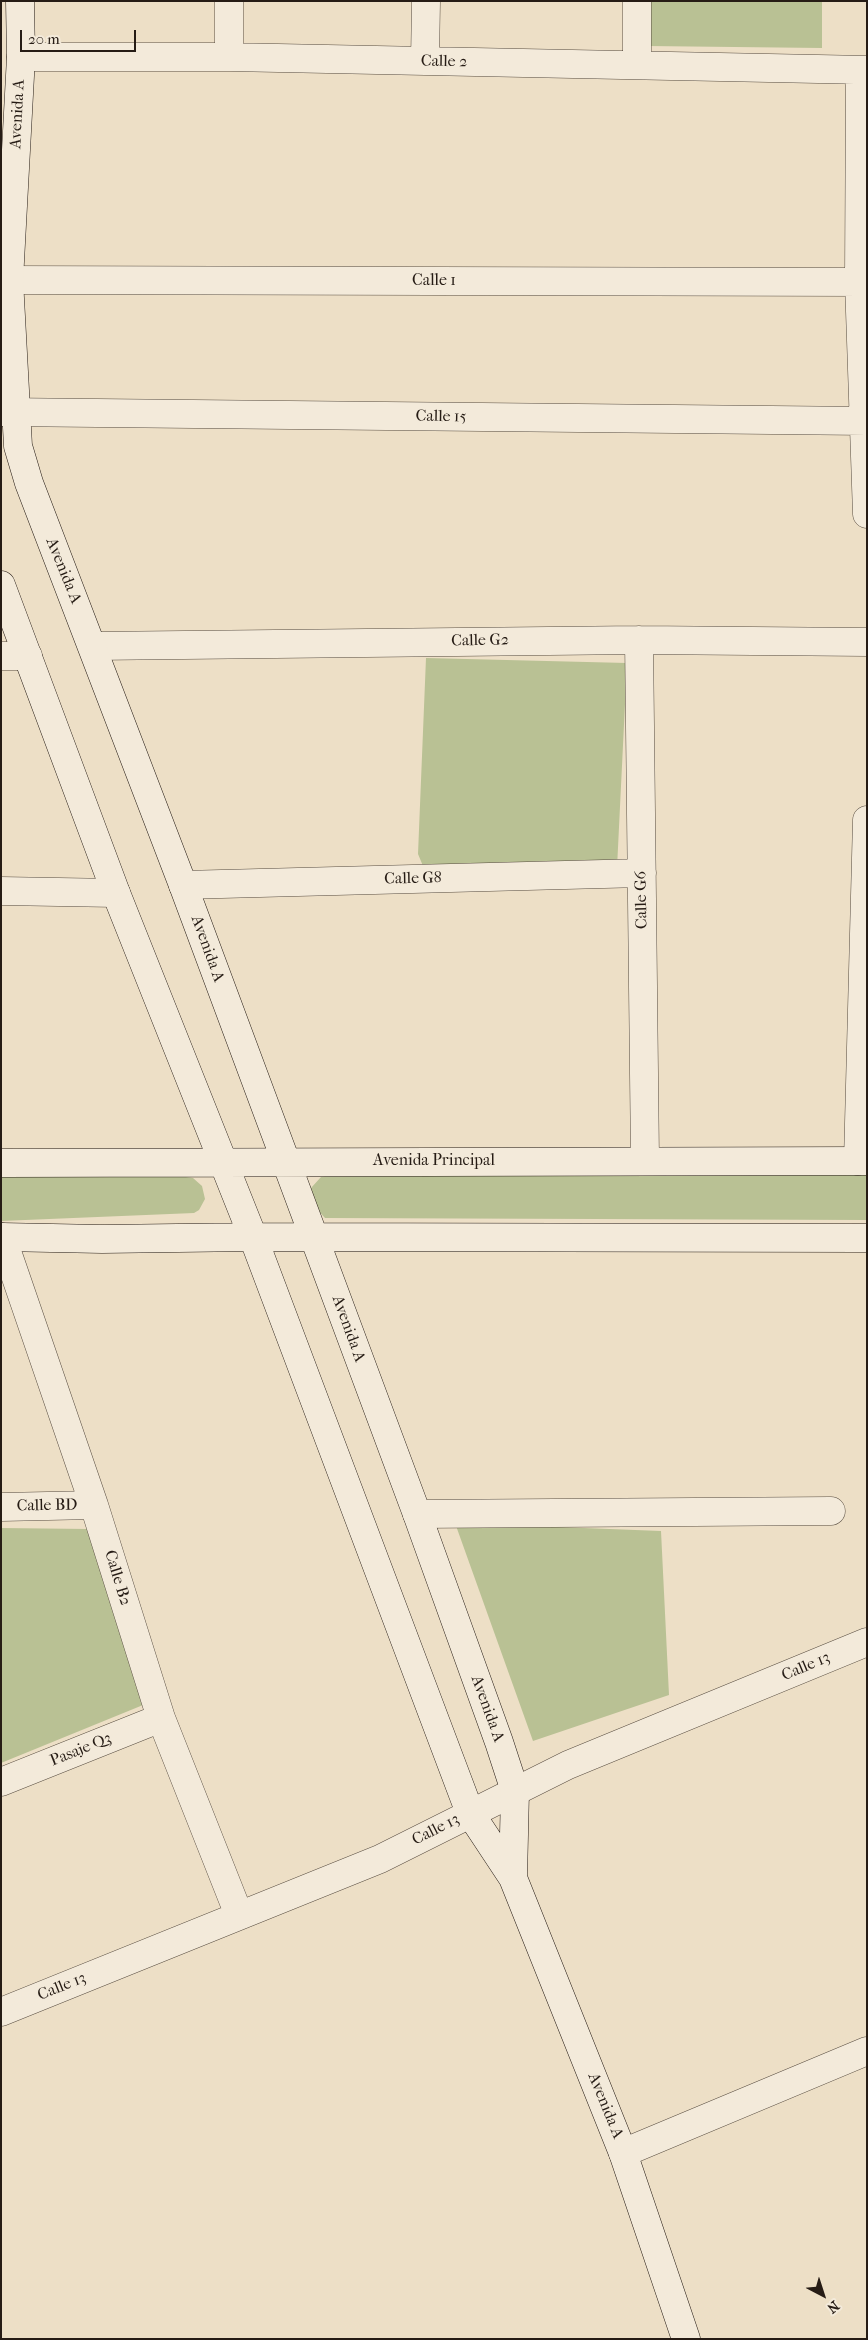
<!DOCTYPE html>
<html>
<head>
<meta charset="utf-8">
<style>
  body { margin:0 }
  #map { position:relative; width:868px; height:2340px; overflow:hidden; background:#eddfc6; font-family:"IM FELL French Canon",serif }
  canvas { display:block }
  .frame { position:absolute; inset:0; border:2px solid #261c15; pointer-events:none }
  .north { position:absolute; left:798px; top:2270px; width:50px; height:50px; -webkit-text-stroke:4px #f3eada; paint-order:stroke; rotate:140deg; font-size:14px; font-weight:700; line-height:20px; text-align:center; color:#261c15 }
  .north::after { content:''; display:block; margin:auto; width:18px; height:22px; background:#261c15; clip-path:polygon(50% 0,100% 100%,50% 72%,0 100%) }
  .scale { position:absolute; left:20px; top:30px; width:116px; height:22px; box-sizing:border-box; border:2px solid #261c15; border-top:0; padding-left:6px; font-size:15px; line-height:18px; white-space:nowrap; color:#261c15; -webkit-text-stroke:4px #f3eada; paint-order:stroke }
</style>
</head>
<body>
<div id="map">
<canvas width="868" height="2340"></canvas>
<div class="frame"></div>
<div class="north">N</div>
<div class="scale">20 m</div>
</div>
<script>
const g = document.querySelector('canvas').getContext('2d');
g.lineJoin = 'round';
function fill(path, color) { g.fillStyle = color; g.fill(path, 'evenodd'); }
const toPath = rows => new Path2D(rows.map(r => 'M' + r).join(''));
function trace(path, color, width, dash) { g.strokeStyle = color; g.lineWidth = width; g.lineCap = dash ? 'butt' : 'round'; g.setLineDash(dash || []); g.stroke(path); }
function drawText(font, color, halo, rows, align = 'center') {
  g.font = font + ' "IM FELL French Canon",serif'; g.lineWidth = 4; g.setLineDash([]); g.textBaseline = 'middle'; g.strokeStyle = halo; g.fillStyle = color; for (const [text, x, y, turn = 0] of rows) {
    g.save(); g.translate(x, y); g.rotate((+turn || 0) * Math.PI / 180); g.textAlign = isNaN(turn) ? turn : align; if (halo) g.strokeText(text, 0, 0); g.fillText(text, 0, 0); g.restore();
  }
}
const green = toPath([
  [647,1,822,1,822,48,647,46],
  [426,658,627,663,617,868,423,866,418,854],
  [338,1173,867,1175,867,1220,325,1218,315,1207,311,1188,321,1177],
  [1,1177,186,1177,193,1178,202,1186,205,1199,199,1210,194,1213,1,1221],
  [455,1523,661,1531,669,1695,533,1741],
  [1,1528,88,1529,148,1703,1,1763]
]);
const street = toPath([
  [229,1,229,57],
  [637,1,637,65],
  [21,57,229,57,867,70],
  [425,61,426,1],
  [860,70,859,282,867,514],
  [1,280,867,282],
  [1,412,867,421],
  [639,640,645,1160],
  [93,646,639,640,867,642],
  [1,656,28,656],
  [183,885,642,873],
  [1,891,116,893],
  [858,1161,867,820],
  [2,1237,94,1505,161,1718,239,1915],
  [1,1507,94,1505],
  [417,1514,831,1511],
  [1,1782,161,1718],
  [1,2012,380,1859,568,1765,867,1642],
  [623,2153,867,2051]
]);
const secondary = toPath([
  [20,1,21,57,9,280,18,446,29,483,183,885,417,1514,499,1742,515,1791,513,1878],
  [1,585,116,893,253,1237,470,1813,513,1878,623,2153,686,2339],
  [1,1163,867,1161],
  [1,1237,102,1239,253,1237,867,1238]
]);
const streetNames = [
  ["Calle 2",444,62,1],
  ["Avenida A",18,114,-87],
  ["Calle 1",434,281],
  ["Calle 15",441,417,1],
  ["Avenida A",63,571,68],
  ["Calle G2",480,641,-1],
  ["Calle G8",413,879,-1],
  ["Calle G6",642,900,-91],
  ["Avenida A",207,949,70],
  ["Avenida Principal",434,1161],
  ["Avenida A",348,1329,70],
  ["Calle BD",47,1506,-1],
  ["Calle B2",117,1578,73],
  ["Calle 13",806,1667,-23],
  ["Avenida A",487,1709,70],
  ["Pasaje Q3",81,1750,-22],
  ["Calle 13",436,1830,-27],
  ["Calle 13",62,1987,-22],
  ["Avenida A",605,2106,68]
];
fill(green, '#b9c194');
trace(street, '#584d41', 29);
trace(secondary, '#261c15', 29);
trace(street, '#f3eada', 28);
trace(secondary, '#f3eada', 28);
drawText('16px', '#261c15', '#f3eada', streetNames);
</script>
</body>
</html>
